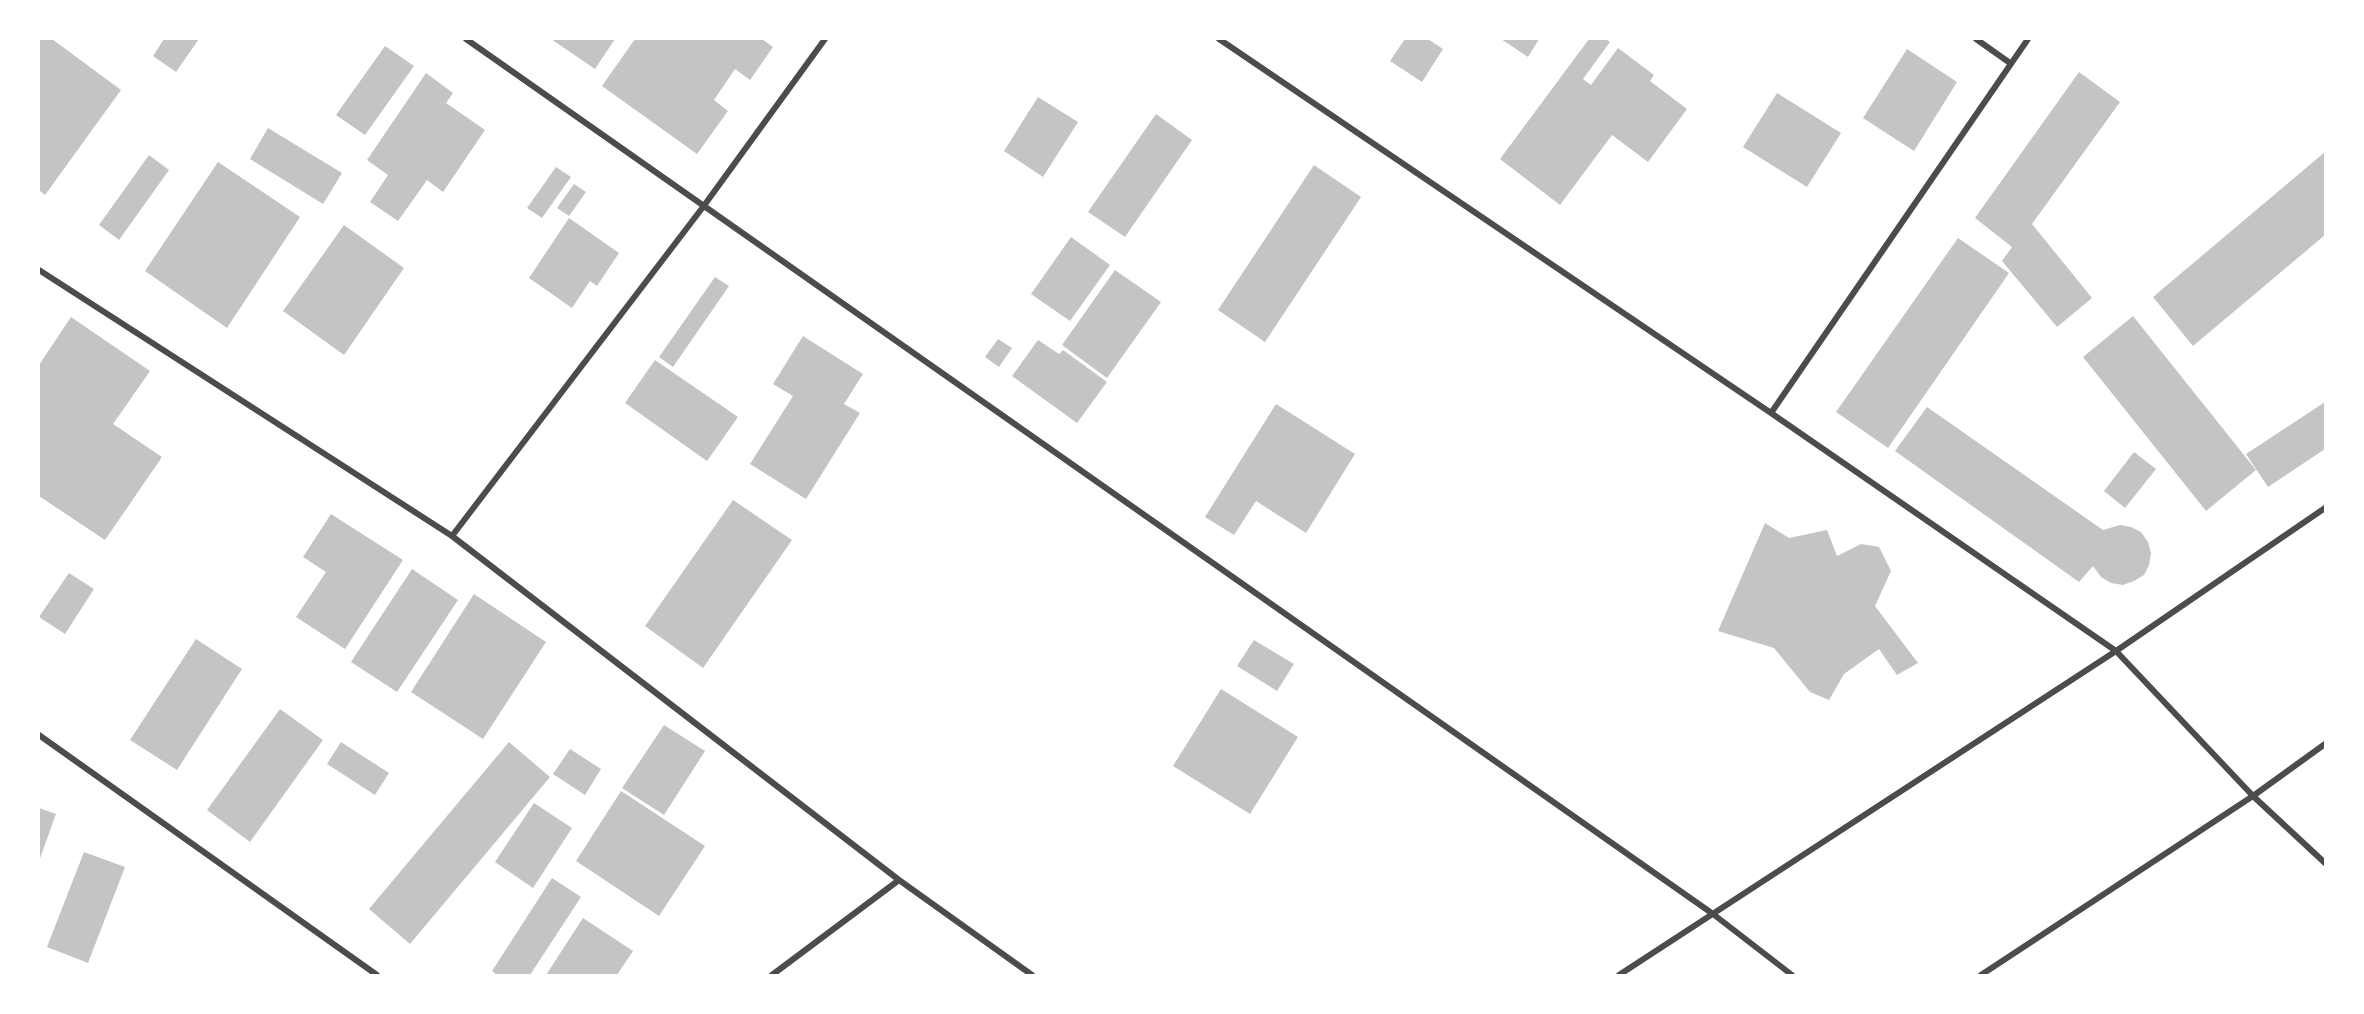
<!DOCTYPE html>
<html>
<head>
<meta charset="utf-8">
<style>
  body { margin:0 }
  #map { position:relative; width:2364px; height:1014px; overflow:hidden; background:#fff; font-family:Ubuntu,sans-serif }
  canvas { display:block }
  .frame { position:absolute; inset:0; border:40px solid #fff; pointer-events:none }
</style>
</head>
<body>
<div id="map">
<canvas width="2364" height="1014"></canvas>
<div class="frame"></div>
</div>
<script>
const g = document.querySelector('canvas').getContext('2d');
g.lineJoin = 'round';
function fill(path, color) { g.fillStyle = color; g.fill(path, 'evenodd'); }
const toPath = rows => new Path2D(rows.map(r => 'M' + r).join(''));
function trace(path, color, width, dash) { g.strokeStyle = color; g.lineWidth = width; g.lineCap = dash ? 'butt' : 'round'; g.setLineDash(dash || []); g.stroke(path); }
const building = toPath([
  [39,39,52,39,121,90,45,195,39,190],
  [164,39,199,39,176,72,153,56],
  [551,39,615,39,595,69],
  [635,39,762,39,773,47,750,80,735,69,714,100,728,111,697,154,602,86],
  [1405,39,1428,39,1443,49,1422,82,1390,61],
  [1501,39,1539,39,1528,57],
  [1589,39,1606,39,1610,42,1583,79,1591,85,1618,48,1654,75,1650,81,1687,109,1648,162,1612,135,1560,205,1500,159],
  [385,46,414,66,365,135,336,115],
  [1907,49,1957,82,1914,151,1863,118],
  [2079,72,2120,102,2032,224,2092,298,2057,327,2002,261,2012,247,1975,218],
  [426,73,453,93,446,103,485,130,443,192,427,180,398,221,370,202,388,175,367,160],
  [1777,93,1841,133,1807,187,1743,147],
  [1038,97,1078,122,1043,177,1004,151],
  [1156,114,1192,140,1125,237,1088,212],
  [268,128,342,173,323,204,250,159],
  [2325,152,2325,235,2193,346,2153,297],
  [149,155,169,170,119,240,99,225],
  [218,162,300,217,227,328,145,271],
  [1314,165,1361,197,1265,342,1218,310],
  [556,167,571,177,542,218,527,208],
  [574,184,586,192,569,216,557,208],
  [569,218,619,253,597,286,590,281,572,308,529,278],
  [344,225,404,268,344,355,283,311],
  [1071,237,1110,265,1070,321,1031,294],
  [1958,238,2009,273,1888,448,1836,412],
  [1115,270,1161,302,1107,378,1062,345],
  [715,277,729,286,673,367,659,357],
  [2133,316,2256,470,2206,511,2083,357],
  [71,317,150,371,113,424,162,457,105,540,39,496,39,365],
  [803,336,863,374,844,404,860,413,806,499,750,464,793,396,773,384],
  [998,339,1012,348,999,367,985,357],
  [1038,340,1059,354,1063,350,1107,382,1077,423,1012,376],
  [655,360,738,417,707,461,625,403],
  [2325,402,2325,449,2268,487,2246,454],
  [1276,404,1355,454,1306,533,1256,501,1234,535,1205,517],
  [1927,407,2103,530,2120,525,2131,527,2141,532,2148,542,2151,553,2149,565,2144,575,2134,581,2123,585,2111,583,2101,577,2093,566,2079,582,1895,451],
  [2134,452,2156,469,2125,508,2104,491],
  [733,500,792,540,703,668,645,626],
  [331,514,403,560,345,649,296,617,326,572,303,557],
  [1765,523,1789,538,1827,530,1837,556,1861,544,1879,547,1891,571,1875,606,1918,663,1897,675,1879,649,1844,674,1829,700,1810,692,1774,648,1718,631],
  [412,569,458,600,397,692,351,662],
  [69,573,94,589,65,634,39,617],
  [474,594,546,642,483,739,411,692],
  [196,639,242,669,177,770,130,740],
  [1254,640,1294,664,1277,691,1237,666],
  [1221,689,1298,737,1250,814,1173,766],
  [280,709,323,740,250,842,207,810],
  [664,725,705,751,664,815,622,788],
  [341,742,389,773,375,795,327,764],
  [509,742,550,777,410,944,369,909],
  [570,749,601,769,585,795,553,774],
  [621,791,705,846,659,916,576,861],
  [534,803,572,828,533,888,495,862],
  [39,808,56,814,39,861],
  [84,852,125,867,88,963,47,947],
  [552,878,581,897,530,975,497,975,492,971],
  [583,918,633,951,617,975,546,975]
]);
const minor = toPath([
  [466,39,1713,914,1792,975],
  [1219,39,1771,413,2116,651,2253,796,2325,863],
  [1976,39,2010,63],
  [39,270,452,536,899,880,1032,975],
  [1771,413,2028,39],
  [452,536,703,207,825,39],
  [39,735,377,975],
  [772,975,899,880],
  [1619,975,2116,651,2325,508],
  [1981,975,2253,796,2325,744]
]);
fill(building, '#c4c4c4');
trace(minor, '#4c4c4c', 6);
</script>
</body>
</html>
